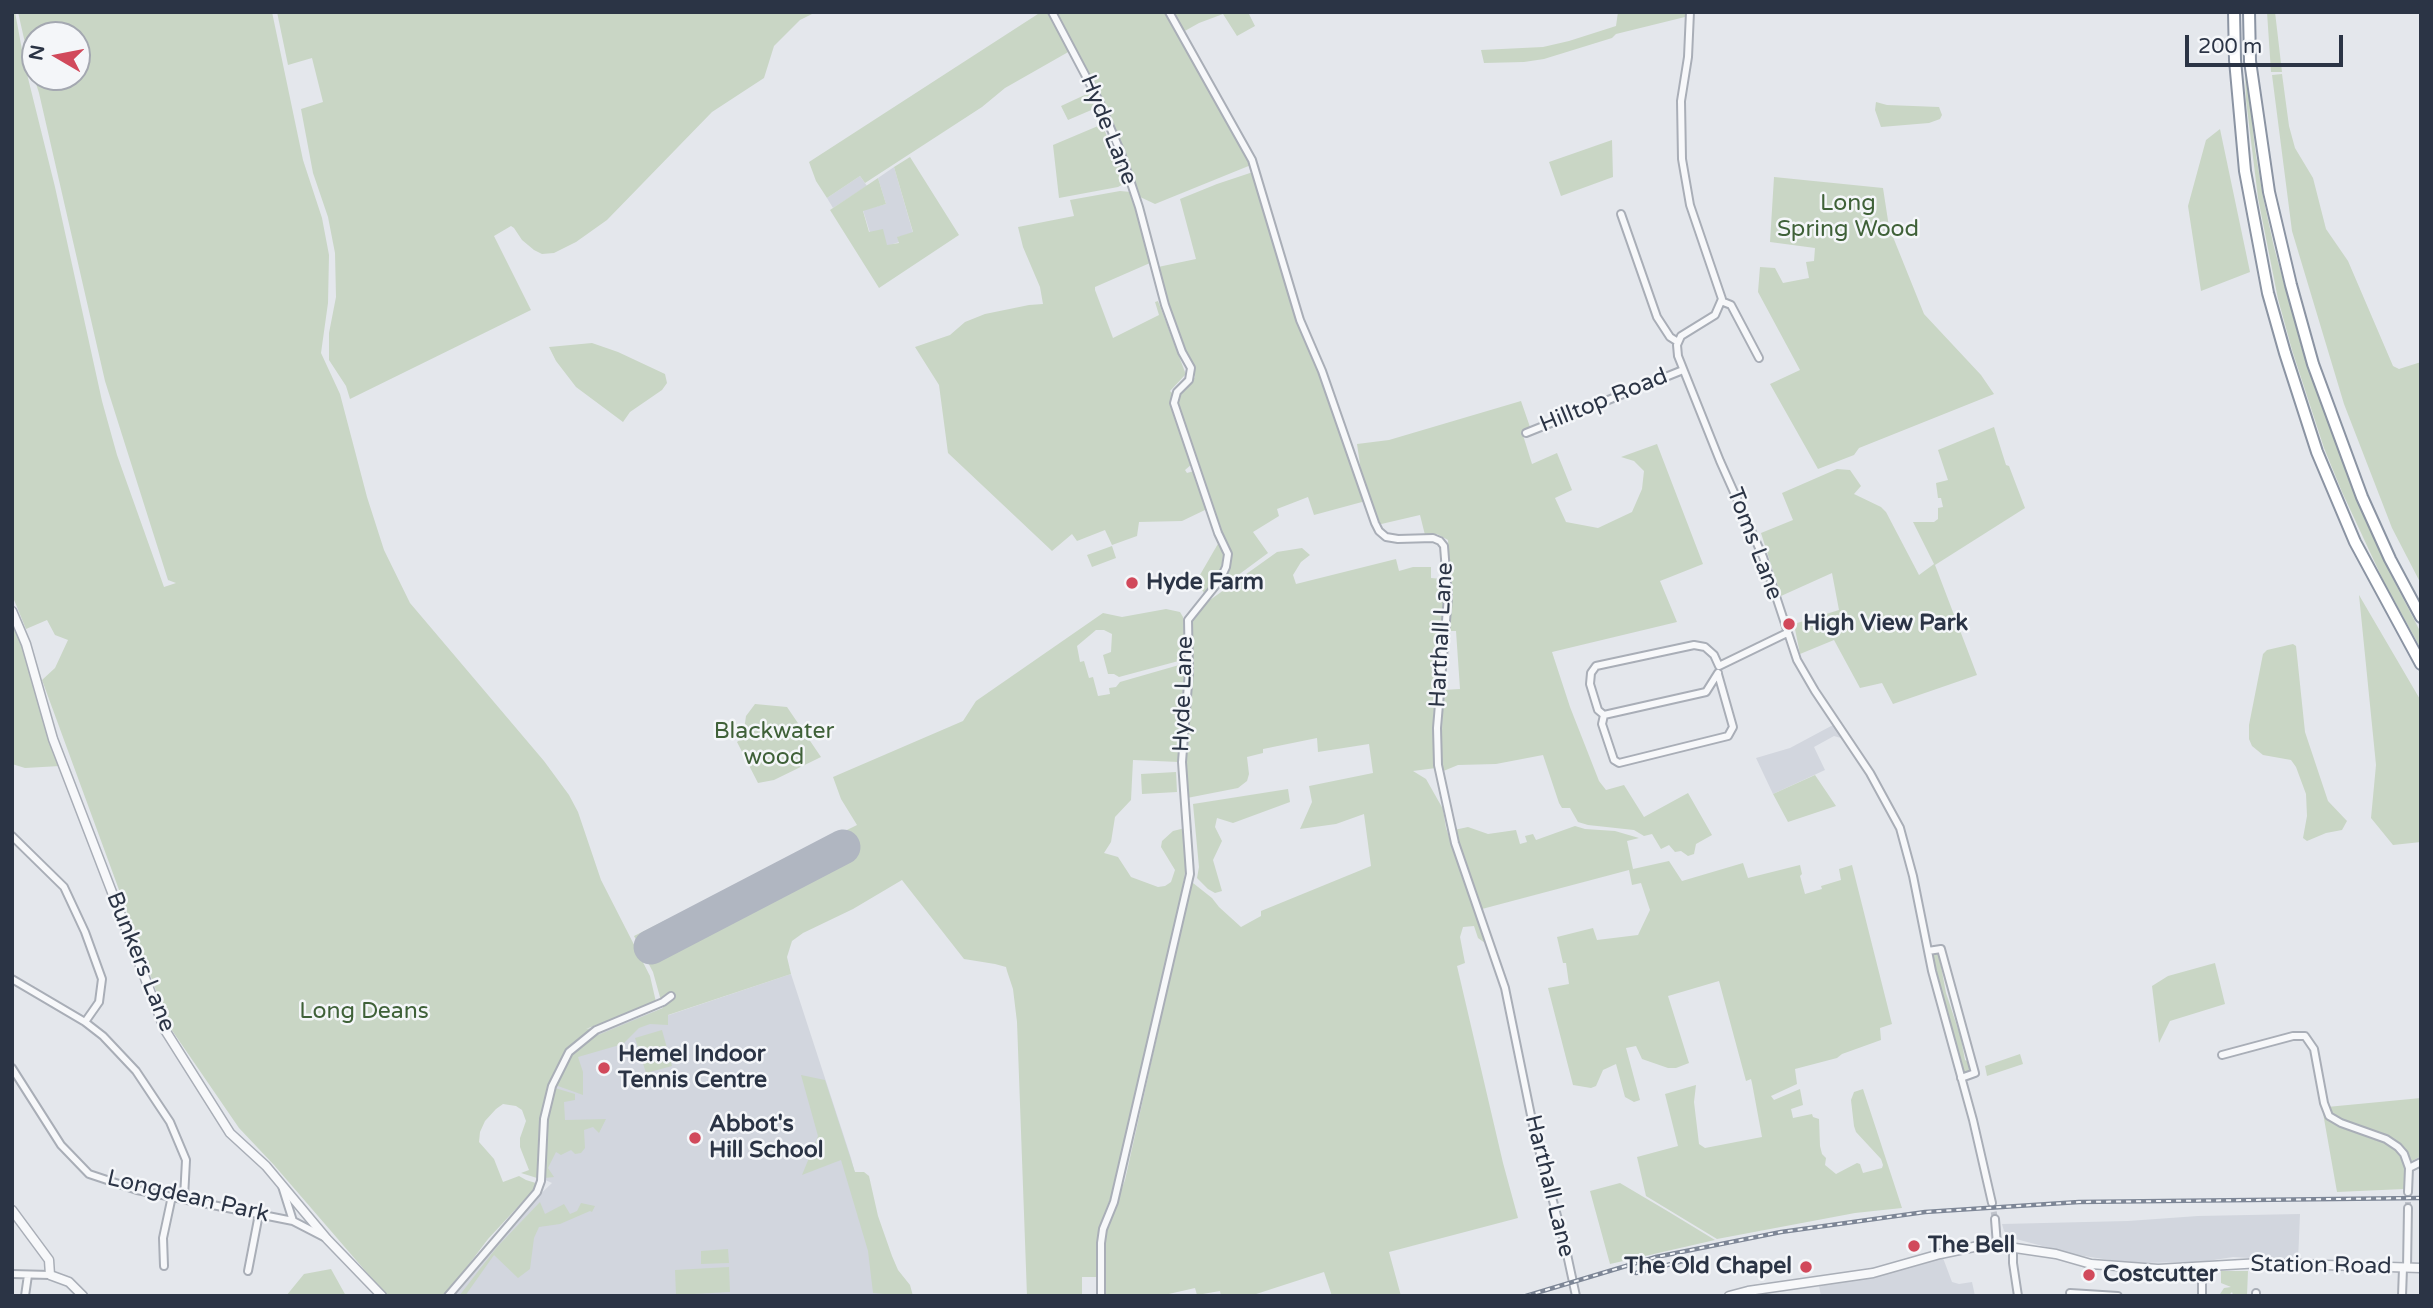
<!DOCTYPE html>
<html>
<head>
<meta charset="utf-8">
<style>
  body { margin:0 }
  #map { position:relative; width:2433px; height:1308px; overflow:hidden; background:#e4e7ec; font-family:"Varela Round",sans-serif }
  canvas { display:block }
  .frame { position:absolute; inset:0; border:14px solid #2b3445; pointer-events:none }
  .north { position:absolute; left:21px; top:21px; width:70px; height:70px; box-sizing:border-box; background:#f4f6f9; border:2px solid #a4a8b1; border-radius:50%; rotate:280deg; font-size:19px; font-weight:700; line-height:28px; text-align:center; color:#2b3445 }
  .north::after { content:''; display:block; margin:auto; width:24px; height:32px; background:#d1495b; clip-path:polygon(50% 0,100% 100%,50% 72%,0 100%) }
  .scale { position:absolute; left:2185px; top:35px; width:158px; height:32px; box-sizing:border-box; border:4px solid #2b3445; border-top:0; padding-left:9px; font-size:21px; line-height:24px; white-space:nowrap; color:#2b3445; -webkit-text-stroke:5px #f4f6f9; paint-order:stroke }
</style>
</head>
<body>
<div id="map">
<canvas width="2433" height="1308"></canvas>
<div class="frame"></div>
<div class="north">N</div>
<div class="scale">200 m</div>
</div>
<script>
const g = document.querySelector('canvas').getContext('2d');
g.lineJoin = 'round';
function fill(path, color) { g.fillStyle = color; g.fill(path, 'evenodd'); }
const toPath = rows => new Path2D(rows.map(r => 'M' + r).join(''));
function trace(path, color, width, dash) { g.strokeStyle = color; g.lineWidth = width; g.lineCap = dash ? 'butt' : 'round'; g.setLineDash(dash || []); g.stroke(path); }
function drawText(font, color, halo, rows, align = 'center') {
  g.font = font + ' "Varela Round",sans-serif'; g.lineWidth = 5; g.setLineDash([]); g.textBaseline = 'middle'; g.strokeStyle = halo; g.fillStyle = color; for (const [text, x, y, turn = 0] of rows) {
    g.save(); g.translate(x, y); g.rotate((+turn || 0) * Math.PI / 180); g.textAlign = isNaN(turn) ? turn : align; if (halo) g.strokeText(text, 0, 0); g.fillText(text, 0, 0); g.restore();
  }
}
const built = toPath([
  [894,167,913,233,898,237,899,242,887,246,870,233,863,210,886,204,878,178],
  [860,176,867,186,833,208,827,198],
  [1833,725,1841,738,1834,736,1814,747,1825,770,1773,794,1756,758,1790,748],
  [791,974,851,1158,882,1278,883,1296,451,1296,529,1205,552,1183,543,1179,547,1118,552,1090,591,1036,663,1008,666,1016],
  [2300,1214,2298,1261,2233,1257,2201,1262,2130,1263,2077,1255,2012,1238,2004,1231,2002,1224,2128,1221,2198,1216],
  [1943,1258,1952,1282,1959,1284,1972,1282,1975,1296,1821,1296,1819,1286,1864,1278]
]);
const green = toPath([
  [12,12,15,12,25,66,55,187,102,401,117,455,164,587,176,583,168,580,105,381,39,93,30,65,18,12,272,12,303,160,322,218,329,255,328,303,321,353,340,394,367,497,384,550,410,603,544,761,569,795,578,812,601,880,650,976,656,1002,586,1029,592,1028,593,1031,580,1040,550,1086,539,1133,537,1178,521,1173,529,1170,520,1147,520,1138,526,1121,522,1110,516,1106,503,1104,496,1109,485,1121,480,1132,479,1142,494,1159,503,1182,519,1176,526,1180,539,1184,488,1239,445,1296,387,1296,274,1165,239,1128,169,1026,42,680,55,668,68,640,55,635,47,620,26,629,12,595],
  [35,35,77,35,77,77,35,77],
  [277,12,816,12,800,20,774,46,764,78,712,112,607,220,576,242,554,253,542,254,534,250,522,240,514,228,511,226,494,236,531,310,350,399,346,386,329,360,329,333,336,297,335,253,328,217,313,173,301,109,323,102,312,58,288,65],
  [1041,12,1049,12,1070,51,1005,88,982,107,865,183,860,176,827,198,816,181,809,162],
  [1055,12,1167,12,1251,165,1155,204,1138,196,1109,116],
  [1171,12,1248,12,1255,26,1237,36,1223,14,1199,23,1183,32],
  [1618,12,1686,12,1685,17,1616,34,1612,38,1544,59,1524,62,1484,63,1481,50,1543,47,1569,41,1616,26],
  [2267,12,2275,12,2282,72,2271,72],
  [2244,44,2255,149,2263,197,2274,247,2302,349,2352,488,2391,575,2421,633,2421,649,2383,580,2342,492,2324,448,2292,350,2278,299,2258,198,2246,100],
  [2282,74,2289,126,2295,148,2313,178,2326,229,2348,261,2393,366,2399,369,2421,362,2421,584,2392,528,2344,404,2292,231,2272,75],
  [1089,93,1096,108,1068,120,1061,106],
  [1876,102,1887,105,1939,107,1942,115,1940,119,1929,123,1881,127,1875,110],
  [1098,126,1099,129,1103,127,1127,182,1118,187,1059,198,1053,145],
  [2220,129,2250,272,2201,291,2188,206,2206,140],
  [1612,140,1613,177,1561,196,1549,162],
  [910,157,959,235,879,288,830,210,878,178,886,204,863,211,869,232,883,229,887,245,899,243,897,237,913,232,894,167],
  [1253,172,1270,234,1290,289,1297,322,1326,387,1364,500,1362,502,1314,515,1308,497,1277,509,1279,516,1253,532,1268,553,1222,587,1230,565,1230,552,1219,531,1179,409,1176,398,1195,377,1167,309,1158,267,1196,259,1180,199,1217,184],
  [1774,177,1883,188,1889,227,1924,314,1981,375,1994,394,1859,448,1854,455,1818,469,1770,384,1800,370,1758,292,1760,267,1775,268,1783,283,1809,278,1806,262,1814,261,1815,248,1770,242],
  [1120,191,1131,192,1150,263,1095,287,1095,290,1113,338,1159,315,1155,302,1158,301,1185,372,1185,375,1170,391,1174,395,1173,412,1192,464,1185,470,1187,473,1194,471,1207,509,1182,521,1139,522,1137,536,1112,545,1105,530,1077,541,1072,534,1052,551,948,453,939,385,915,347,950,335,965,322,985,314,1029,305,1043,304,1040,287,1023,247,1018,227,1074,216,1070,200],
  [592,343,618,352,665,374,667,383,662,390,630,412,623,422,576,387,556,361,549,347],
  [1521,401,1530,427,1522,432,1532,464,1557,453,1572,490,1555,498,1566,522,1598,528,1632,512,1642,489,1644,471,1634,461,1621,457,1657,444,1703,564,1660,581,1677,622,1552,652,1570,707,1599,781,1606,790,1624,785,1644,817,1688,793,1712,835,1696,844,1694,854,1688,856,1681,851,1675,852,1669,845,1661,849,1652,834,1644,836,1634,830,1588,825,1578,822,1570,808,1562,808,1559,803,1543,755,1496,764,1458,765,1441,772,1443,690,1460,689,1456,631,1446,631,1451,597,1448,540,1437,534,1425,535,1420,515,1377,525,1361,471,1357,444,1389,440],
  [1994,427,2006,465,2009,466,2025,508,1935,565,1977,675,1893,704,1882,683,1860,688,1834,640,1800,654,1794,624,1839,610,1832,573,1781,596,1761,533,1793,520,1782,493,1837,469,1850,470,1861,486,1854,494,1881,507,1886,512,1919,575,1934,564,1913,522,1934,522,1938,519,1938,508,1943,507,1941,498,1938,498,1936,483,1948,480,1938,450],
  [1219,542,1223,555,1221,570,1204,594,1203,591,1196,591,1193,587],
  [1112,546,1116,558,1092,567,1087,555],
  [1302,548,1310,555,1301,562,1293,575,1296,584,1396,559,1399,571,1413,567,1431,567,1431,578,1442,579,1445,601,1437,660,1433,726,1433,746,1436,768,1413,771,1426,779,1443,809,1446,828,1485,943,1478,938,1474,926,1463,927,1460,937,1465,963,1457,966,1503,1163,1518,1218,1389,1252,1401,1296,1332,1296,1324,1272,1250,1296,1221,1296,1220,1291,1197,1295,1195,1288,1160,1296,1103,1296,1104,1245,1107,1227,1125,1180,1191,884,1193,883,1212,898,1219,907,1241,927,1261,916,1261,911,1371,866,1364,814,1336,824,1300,829,1312,802,1309,786,1373,773,1369,744,1318,752,1317,738,1263,749,1263,753,1247,757,1249,774,1247,781,1238,788,1187,798,1184,762,1189,624,1196,610,1277,552],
  [2359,595,2421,701,2421,842,2393,845,2371,818,2376,765],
  [1166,609,1180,612,1183,617,1186,659,1119,677,1114,674,1108,674,1103,655,1111,652,1112,634,1104,630,1096,630,1077,646,1080,662,1084,661,1089,678,1093,677,1098,696,1110,694,1109,688,1116,687,1120,682,1186,663,1178,735,1179,762,1133,760,1131,800,1115,817,1111,842,1104,853,1118,857,1131,877,1158,887,1165,886,1171,882,1175,870,1161,847,1162,841,1173,831,1185,828,1187,862,1180,901,1128,1131,1114,1188,1101,1224,1098,1277,1082,1277,1082,1296,1027,1296,1017,1022,1013,989,1007,971,1006,967,995,964,964,959,902,880,853,909,803,933,792,941,787,957,791,974,668,1015,668,1025,650,1024,639,1028,623,1044,578,1057,583,1072,583,1095,558,1086,556,1082,570,1055,586,1040,663,1008,653,972,634,936,857,825,841,799,833,777,963,721,976,701,1103,613,1122,617],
  [12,612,60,766,25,768,12,764],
  [2293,644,2296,646,2305,732,2328,801,2347,821,2342,830,2326,833,2307,841,2303,838,2307,816,2306,794,2296,767,2291,760,2263,755,2252,746,2249,739,2249,725,2263,654,2267,650],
  [755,704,787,707,821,757,774,780,758,783,737,742,743,737,746,716],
  [1176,772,1177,792,1142,794,1141,774],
  [1815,775,1836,806,1788,822,1773,794],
  [1288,789,1290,802,1233,823,1217,818,1215,827,1222,841,1213,860,1222,891,1215,893,1208,889,1197,878,1199,867,1193,804],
  [1575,826,1585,829,1615,831,1639,838,1627,841,1633,869,1669,861,1682,881,1743,863,1748,878,1800,865,1802,874,1800,876,1805,894,1822,889,1821,886,1841,880,1839,869,1852,865,1892,1024,1880,1028,1881,1040,1842,1054,1837,1058,1795,1069,1797,1084,1771,1096,1774,1100,1800,1089,1803,1105,1791,1109,1793,1118,1812,1114,1813,1117,1819,1119,1820,1146,1822,1154,1826,1158,1825,1165,1836,1174,1857,1163,1860,1164,1863,1173,1882,1168,1883,1165,1881,1159,1856,1132,1854,1126,1851,1100,1854,1092,1863,1089,1902,1208,1855,1213,1717,1239,1646,1196,1637,1157,1678,1146,1665,1094,1696,1085,1694,1102,1699,1144,1705,1148,1762,1137,1752,1083,1751,1079,1746,1081,1719,981,1668,996,1689,1063,1676,1068,1668,1068,1642,1059,1636,1046,1626,1048,1640,1100,1634,1102,1625,1097,1616,1064,1603,1070,1596,1086,1591,1088,1573,1085,1548,988,1569,984,1566,963,1563,963,1557,937,1593,928,1597,940,1638,935,1650,910,1641,883,1632,885,1629,870,1482,909,1454,830,1468,827,1488,834,1516,830,1520,844,1527,842,1525,836,1533,834,1536,840],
  [1933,952,1939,955,1946,993,1961,1038,1965,1060,1969,1062,1970,1070,1968,1074,1962,1072,1931,959],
  [2215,963,2225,1004,2170,1021,2159,1043,2152,986,2168,976],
  [662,1030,672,1066,646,1073,635,1038],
  [2020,1054,2023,1064,1987,1076,1985,1066],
  [801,1075,825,1080,855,1172,864,1172,869,1176,878,1216,892,1256,898,1270,910,1285,913,1296,885,1296,884,1294,873,1293,868,1251,841,1160,802,1175,818,1136],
  [555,1088,575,1094,575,1100,564,1102,565,1120,606,1119,599,1133,593,1127,584,1130,585,1148,581,1153,575,1154,571,1150,561,1155,556,1152,548,1168,554,1177,545,1178,548,1118],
  [2421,1098,2421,1156,2410,1162,2396,1142,2334,1117,2327,1107],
  [2323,1113,2393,1145,2402,1155,2405,1165,2404,1189,2337,1192],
  [1620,1183,1669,1212,1715,1240,1610,1264,1590,1191],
  [540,1202,545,1214,564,1204,570,1214,577,1211,581,1203,595,1206,592,1212,590,1211,560,1224,539,1227,534,1238,530,1269,518,1278,494,1255,465,1296,459,1296,497,1247],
  [728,1249,729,1263,701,1264,701,1251],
  [729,1267,730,1292,676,1295,675,1270],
  [331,1269,346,1296,286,1296,304,1274],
  [2221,1271,2248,1271,2247,1295,2233,1295,2232,1292,2230,1294,2220,1294,2224,1288,2231,1287,2221,1283]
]);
const runway = toPath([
  [651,947,843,847]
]);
const minorTunnel = toPath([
  [1992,1203,1995,1219],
  [2408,1208,2408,1192]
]);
const minor = toPath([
  [1052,12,1099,101,1121,153,1139,207,1165,305,1182,352,1191,368,1189,380,1177,392,1174,403,1218,533,1228,554,1226,567,1220,580,1188,620,1189,671,1182,762,1190,874,1114,1202,1103,1229,1101,1243,1101,1296],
  [1169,12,1252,160,1300,320,1322,371,1375,523,1379,531,1386,537,1398,539,1433,538,1440,541,1444,546,1448,597,1437,728,1438,765,1455,843,1505,988,1535,1135,1565,1245,1576,1296],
  [1690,12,1688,57,1681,101,1682,159,1690,205,1722,299,1715,315,1681,336,1677,345,1678,356,1720,461,1763,557,1797,660,1815,691,1870,773,1900,828,1913,876,1932,971,1973,1120,1992,1203],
  [1621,214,1657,317,1670,337,1678,342],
  [1721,301,1731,305,1759,358],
  [1526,433,1683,370],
  [1719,666,1787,633],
  [1718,674,1733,727,1728,736,1619,763,1614,760,1602,724,1604,715,1598,710,1590,684,1591,673,1596,666,1694,645,1705,647,1714,655,1719,666],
  [1604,715,1706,692,1718,673],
  [12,836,64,887,85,932,102,979,99,1002,85,1022],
  [1928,951,1941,949,1975,1073,1961,1078],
  [12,979,85,1022,103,1036,136,1071,170,1122,186,1160,184,1198],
  [2222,1055,2293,1036,2305,1036,2314,1049,2324,1103,2329,1116,2341,1123,2386,1139,2398,1147,2404,1154,2409,1168,2408,1192],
  [12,1068,61,1145,89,1174,137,1190,293,1221,324,1237],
  [2409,1168,2421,1162],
  [282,1186,293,1221],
  [1995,1219,1997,1245],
  [2013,1247,2013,1263,2018,1296],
  [164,1266,163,1238,172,1196],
  [2407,1268,2408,1208],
  [248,1271,259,1214],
  [12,1274,50,1275],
  [2070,1293,2118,1296],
  [25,1296,28,1275],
  [448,1296,537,1192,541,1181,544,1119,552,1086,569,1052,596,1030,663,1002,671,996],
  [2202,1296,2202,1267],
  [2256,1296,2256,1293],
  [2402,1296,2403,1268]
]);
const tertiary = toPath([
  [12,611,26,644,53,739,165,1030,230,1133,266,1166,327,1239,382,1296],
  [12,1210,49,1260,50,1275,69,1282,83,1296],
  [1729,1296,1748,1291,1873,1273,1940,1254,1988,1244,2056,1254,2091,1264,2158,1269,2261,1263,2421,1268]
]);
const motorway = toPath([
  [2234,12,2235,60,2245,171,2268,293,2285,353,2317,452,2355,542,2421,664],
  [2249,12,2250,61,2269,192,2291,285,2313,364,2362,497,2390,559,2421,617]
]);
const rail = toPath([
  [1636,1273,1683,1261],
  [1526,1296,1656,1257,1781,1232,1925,1212,2079,1202,2421,1198]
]);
const markers = [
  [1132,583,7,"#d1495b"],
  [1789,624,7,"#d1495b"],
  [604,1068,7,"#d1495b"],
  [695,1138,7,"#d1495b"],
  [1914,1246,7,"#d1495b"],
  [1806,1267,7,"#d1495b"],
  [2089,1275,7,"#d1495b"]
];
const streetNames = [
  ["Hyde Lane",1108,130,68],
  ["Hilltop Road",1604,401,-22],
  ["Toms Lane",1754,544,69],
  ["Harthall Lane",1442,635,-87],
  ["Hyde Lane",1184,694,-88],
  ["Bunkers Lane",140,962,68],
  ["Harthall Lane",1549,1186,76],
  ["Longdean Park",188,1197,13],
  ["Station Road",2321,1266,1]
];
const parkNames = [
  ["Long",1848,204],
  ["Spring Wood",1848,230],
  ["Blackwater",774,732],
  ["wood",774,758],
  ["Long Deans",364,1012]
];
const poiNames = [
  ["Hyde Farm",1146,583],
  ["High View Park",1803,624],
  ["Hemel Indoor",618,1055],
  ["Tennis Centre",618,1081],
  ["Abbot's",709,1125],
  ["Hill School",709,1151],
  ["The Bell",1928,1246],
  ["The Old Chapel",1792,1267,"right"],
  ["Costcutter",2103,1275]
];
fill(built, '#d2d6de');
fill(green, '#c9d6c5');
trace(runway, '#b0b6c1', 35);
trace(minorTunnel, '#bfc3cb', 6, [6, 3]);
trace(minor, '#a9aeb7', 10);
trace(tertiary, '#a9aeb7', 11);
trace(motorway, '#8b94a3', 14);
trace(minor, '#f7f8fa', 6);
trace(tertiary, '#f7f8fa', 8);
trace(motorway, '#fff', 10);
trace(rail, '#7d8696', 4.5);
trace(rail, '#f4f6f9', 2, [5]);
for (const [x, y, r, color] of markers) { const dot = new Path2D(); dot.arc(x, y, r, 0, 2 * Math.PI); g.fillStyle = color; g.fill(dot); trace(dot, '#f4f6f9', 2.5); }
drawText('23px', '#2b3445', '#f4f6f9', streetNames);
drawText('23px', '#3f6138', '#f4f6f9', parkNames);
drawText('bold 23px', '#2b3445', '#f4f6f9', poiNames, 'left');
</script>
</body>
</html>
